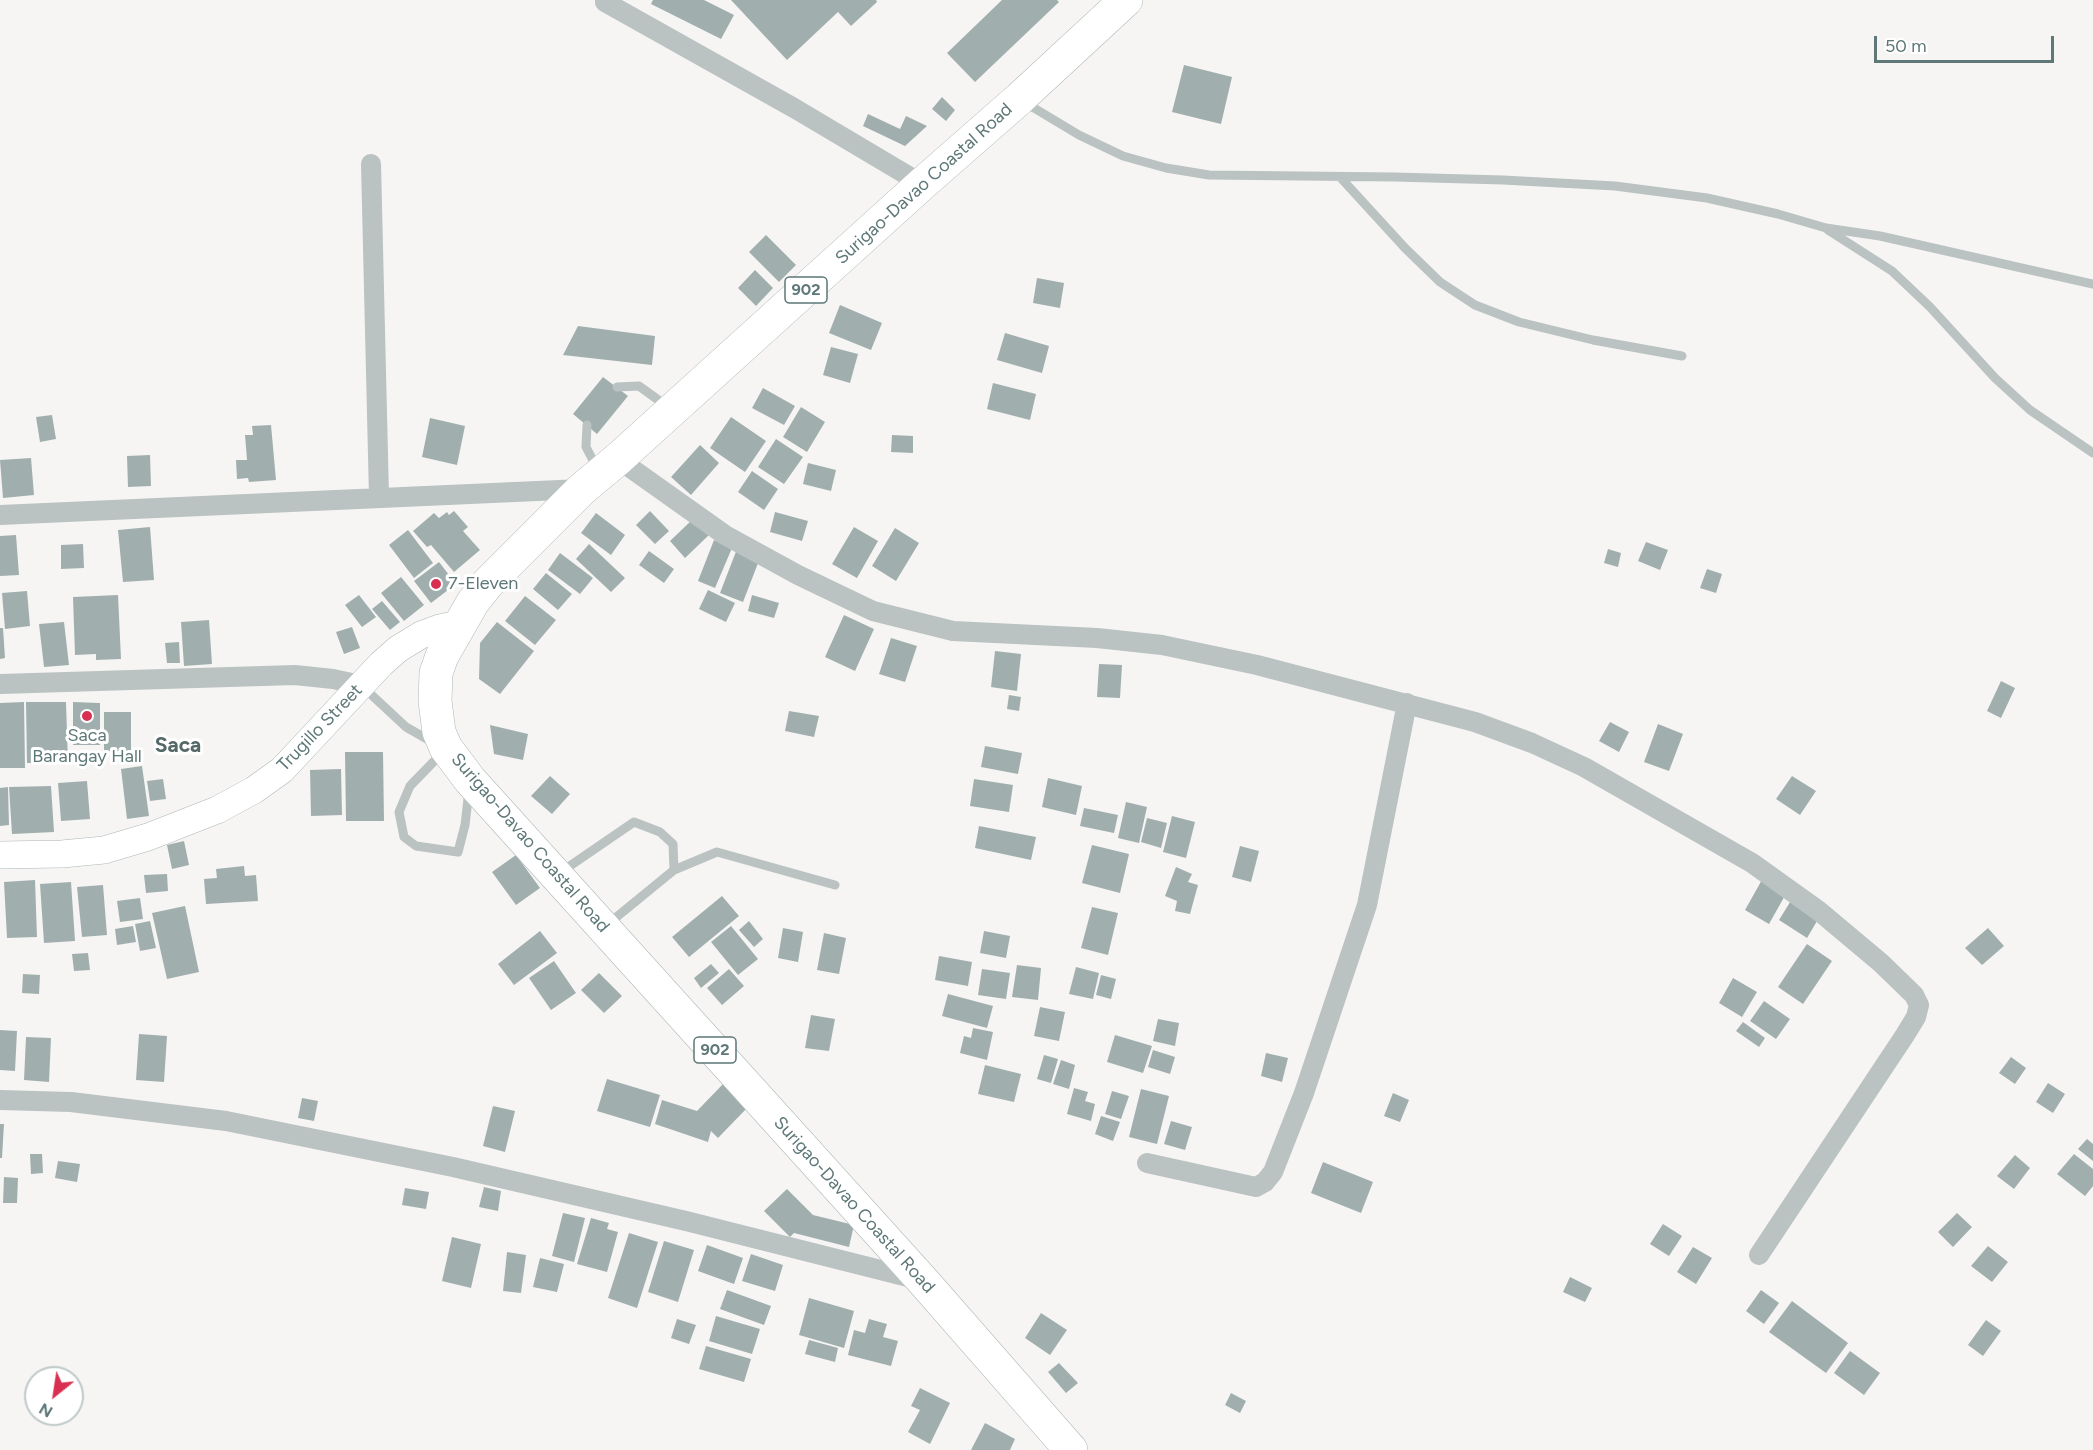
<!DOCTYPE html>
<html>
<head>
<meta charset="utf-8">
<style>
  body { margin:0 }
  #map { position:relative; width:2093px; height:1450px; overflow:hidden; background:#f6f5f3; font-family:Figtree,sans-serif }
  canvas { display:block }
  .north { position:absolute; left:24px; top:1366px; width:60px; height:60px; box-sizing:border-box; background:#fff; border:2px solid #bfc9c9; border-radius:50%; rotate:210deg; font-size:16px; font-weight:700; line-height:24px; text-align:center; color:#5e7777 }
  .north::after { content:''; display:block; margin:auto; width:21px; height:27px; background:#d93051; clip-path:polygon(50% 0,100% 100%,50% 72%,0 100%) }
  .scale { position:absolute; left:1874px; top:36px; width:180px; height:27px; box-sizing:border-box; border:3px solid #5e7777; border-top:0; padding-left:8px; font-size:18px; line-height:21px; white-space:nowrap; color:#5e7777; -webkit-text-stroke:4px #fff; paint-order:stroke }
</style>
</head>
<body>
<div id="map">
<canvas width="2093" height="1450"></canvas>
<div class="north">N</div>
<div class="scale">50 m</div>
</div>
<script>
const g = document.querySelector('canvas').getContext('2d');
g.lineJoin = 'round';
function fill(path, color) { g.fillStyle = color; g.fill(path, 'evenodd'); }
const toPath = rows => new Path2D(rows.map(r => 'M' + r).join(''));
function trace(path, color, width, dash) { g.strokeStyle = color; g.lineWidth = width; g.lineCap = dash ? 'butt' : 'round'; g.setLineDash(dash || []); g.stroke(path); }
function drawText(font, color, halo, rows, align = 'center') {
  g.font = font + ' Figtree,sans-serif'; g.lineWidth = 6; g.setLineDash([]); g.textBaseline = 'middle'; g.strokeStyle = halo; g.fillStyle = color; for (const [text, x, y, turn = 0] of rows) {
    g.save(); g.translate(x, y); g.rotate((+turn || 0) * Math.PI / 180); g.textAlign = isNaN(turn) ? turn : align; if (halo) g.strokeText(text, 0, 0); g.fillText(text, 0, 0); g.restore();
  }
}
const building = toPath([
  [653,0,704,0,734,15,721,39,651,4],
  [731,0,876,0,877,2,851,26,838,12,787,60],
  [1002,0,1057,0,1059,2,975,82,947,53],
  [1184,65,1232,77,1221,124,1172,112],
  [942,97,955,110,946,121,932,109],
  [868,114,900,129,906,116,927,126,905,146,863,126],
  [766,235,796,265,779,282,749,252],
  [755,270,773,288,756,306,738,288],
  [1037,278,1064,283,1060,308,1033,303],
  [840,305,882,323,871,350,829,333],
  [578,326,655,336,652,365,563,355],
  [1005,333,1049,346,1042,373,997,360],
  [831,347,858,354,850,383,823,375],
  [603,377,628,396,597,434,573,414],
  [993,383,1036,394,1030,420,987,409],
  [763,388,795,406,784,425,752,408],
  [801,407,825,422,807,452,783,437],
  [52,415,56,439,40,442,36,417],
  [731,417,766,441,745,472,710,448],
  [430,418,465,426,457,465,422,457],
  [271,425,276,480,249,482,248,478,237,479,236,460,247,460,245,435,253,435,252,426],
  [892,435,913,436,913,453,891,452],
  [776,439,803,457,784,484,758,467],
  [700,445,719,463,691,495,671,477],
  [150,455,151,486,128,487,127,456],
  [31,458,34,495,3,498,0,460],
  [808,463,836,470,831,491,803,484],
  [752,471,778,489,764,510,738,492],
  [454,511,468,527,463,531,480,550,454,572,431,545,427,547,413,531,434,513,439,518,447,512,449,515],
  [650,511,669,531,655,544,636,525],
  [775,512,808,521,802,541,770,532],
  [596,513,625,535,611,555,581,533],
  [694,518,710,534,685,558,670,541],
  [150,527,154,580,123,582,118,530],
  [854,527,878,541,857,578,832,564],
  [895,528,919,543,896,581,872,566],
  [408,530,433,563,414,578,389,545],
  [16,535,19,575,0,576,0,536],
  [714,540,732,548,715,588,698,581],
  [1646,542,1668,550,1660,570,1638,561],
  [83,544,84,568,61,569,61,545],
  [589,544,625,578,611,592,576,559],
  [737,549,760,558,743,602,720,593],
  [1608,549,1621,553,1618,567,1604,563],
  [649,551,674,569,664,583,639,565],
  [560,553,593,578,580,594,548,570],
  [439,562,456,584,431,603,414,581],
  [1707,569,1722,574,1716,593,1700,588],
  [546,573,572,594,558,610,533,589],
  [401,577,424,605,404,621,381,593],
  [708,590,735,603,726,622,699,609],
  [27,591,30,626,5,629,2,593],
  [118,595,121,659,96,660,96,654,75,655,73,597],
  [359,595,376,617,362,627,345,605],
  [752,595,779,603,774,618,748,611],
  [525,596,556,620,535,645,505,621],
  [382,601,400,622,390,630,372,609],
  [844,615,874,629,855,671,825,657],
  [209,620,212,664,184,666,181,622],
  [64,622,69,665,44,667,39,624],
  [497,622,534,651,500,694,479,679,480,643],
  [352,627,360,648,344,654,336,632],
  [0,628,3,628,5,658,0,659],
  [891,638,917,646,905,682,879,674],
  [179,642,180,663,167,663,165,643],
  [995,651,1021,654,1017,691,991,687],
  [1099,664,1122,665,1120,698,1097,697],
  [2001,681,2015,688,2001,718,1987,711],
  [1009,695,1021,697,1019,711,1007,709],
  [24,702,25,768,0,768,0,703],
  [26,702,66,702,68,763,27,763],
  [73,702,100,703,100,745,73,745],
  [789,711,819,716,814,737,785,731],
  [104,712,131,712,131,751,104,751],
  [1610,722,1629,732,1619,752,1599,741],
  [1658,724,1683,734,1669,771,1644,762],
  [490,725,528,734,523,760,494,754],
  [985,746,1022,753,1018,774,981,767],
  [345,752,383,752,384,821,346,821],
  [142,766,149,816,127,819,121,769],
  [341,769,342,815,311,816,310,770],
  [550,776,570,794,552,814,531,796],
  [1792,776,1816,791,1800,815,1776,799],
  [1048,778,1082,786,1076,815,1042,807],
  [163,779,166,799,150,801,147,781],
  [974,779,1013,785,1009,812,970,806],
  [87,781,90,819,61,821,58,783],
  [51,786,54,832,12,834,9,787],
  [8,787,9,825,0,826,0,788],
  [1126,802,1147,807,1139,843,1118,838],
  [1084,808,1118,815,1114,833,1080,826],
  [1172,816,1195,822,1186,858,1163,852],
  [1147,818,1167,823,1161,848,1141,842],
  [979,826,1036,837,1031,860,975,848],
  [184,841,189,865,172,869,167,845],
  [1092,845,1129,854,1120,893,1082,883],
  [1240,846,1259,851,1251,882,1232,877],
  [516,855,540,888,516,905,492,872],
  [244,866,245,876,256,875,258,901,206,904,204,879,217,878,216,869],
  [1176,867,1192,874,1188,882,1198,885,1190,914,1175,911,1177,901,1165,896],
  [167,874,168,891,146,893,144,875],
  [1763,878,1787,892,1769,924,1745,910],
  [35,880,37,937,7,938,4,882],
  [71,882,75,941,44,943,40,884],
  [103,885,107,935,82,937,77,887],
  [722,896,739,916,689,957,672,937],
  [140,898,143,919,120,922,117,901],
  [1792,899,1820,916,1807,938,1779,920],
  [185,906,199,972,167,979,152,913],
  [1092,907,1118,913,1108,955,1081,948],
  [150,921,156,948,140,951,135,924],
  [749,921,763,939,754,947,739,930],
  [133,926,136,942,117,945,115,929],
  [731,926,758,959,738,975,711,942],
  [783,928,803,932,798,962,778,958],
  [1988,928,2004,946,1982,965,1965,948],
  [540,931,557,953,514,985,498,964],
  [984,931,1010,936,1006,958,980,953],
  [824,933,846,938,839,974,817,970],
  [1807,944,1832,961,1803,1004,1778,987],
  [88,953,90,970,74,971,72,954],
  [939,956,972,962,968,986,935,980],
  [554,961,576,993,551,1010,529,978],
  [711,964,719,973,701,988,694,978],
  [1017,965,1041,968,1038,1000,1012,997],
  [1076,967,1099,973,1093,999,1069,994],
  [729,969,744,986,722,1005,707,988],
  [982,969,1010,973,1006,999,978,995],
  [599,973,622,996,604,1013,581,990],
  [23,974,40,975,39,994,22,993],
  [1101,975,1116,979,1111,999,1096,995],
  [1733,978,1757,992,1742,1017,1719,1003],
  [948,994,993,1006,987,1028,942,1016],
  [1764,1001,1790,1019,1776,1039,1750,1021],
  [1040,1007,1065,1012,1059,1041,1034,1036],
  [811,1015,835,1019,829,1051,805,1048],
  [1158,1019,1179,1023,1175,1046,1153,1041],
  [1743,1022,1765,1038,1759,1047,1736,1031],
  [973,1028,993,1032,987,1060,960,1053,964,1036,971,1038],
  [0,1030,17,1031,15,1071,0,1070],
  [139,1034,167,1036,164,1082,136,1080],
  [1115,1035,1152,1046,1143,1073,1107,1062],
  [26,1037,51,1038,49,1082,24,1080],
  [1153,1050,1175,1057,1170,1074,1148,1067],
  [1266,1053,1288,1058,1282,1082,1261,1076],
  [1044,1055,1058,1059,1051,1083,1037,1079],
  [2011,1057,2026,1068,2015,1084,1999,1073],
  [1061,1060,1075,1065,1069,1089,1053,1084],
  [985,1065,1021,1074,1014,1102,978,1094],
  [607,1079,660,1095,650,1127,597,1111],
  [2048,1083,2065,1094,2053,1113,2036,1102],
  [723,1084,748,1107,718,1138,711,1131,708,1142,655,1124,662,1100,697,1111],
  [1074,1088,1088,1092,1085,1101,1095,1104,1091,1121,1067,1114],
  [1141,1089,1169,1096,1157,1144,1129,1137],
  [1112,1091,1129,1096,1121,1119,1105,1114],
  [1393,1093,1409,1100,1400,1122,1384,1116],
  [302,1098,318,1101,314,1121,298,1118],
  [493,1106,515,1111,505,1152,483,1146],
  [1101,1116,1120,1122,1113,1141,1095,1134],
  [1171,1121,1192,1127,1185,1150,1164,1144],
  [0,1124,4,1124,2,1158,0,1158],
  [2087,1139,2093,1144,2093,1161,2078,1149],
  [30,1154,42,1154,43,1173,31,1174],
  [2074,1154,2093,1169,2093,1186,2085,1196,2057,1174],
  [2015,1155,2030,1168,2014,1189,1997,1176],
  [58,1161,80,1164,77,1182,55,1178],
  [1323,1162,1373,1182,1361,1213,1311,1193],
  [4,1177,18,1178,17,1203,3,1203],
  [484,1187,501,1191,498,1211,479,1207],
  [405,1188,429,1192,426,1209,402,1205],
  [787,1189,813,1215,854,1225,849,1247,794,1233,790,1237,764,1211],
  [563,1213,585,1218,574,1262,552,1256],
  [1957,1213,1972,1227,1953,1247,1938,1232],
  [591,1218,609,1223,607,1229,618,1232,607,1272,577,1264],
  [1663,1224,1682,1236,1669,1256,1650,1244],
  [629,1233,658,1242,637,1308,608,1298],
  [452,1237,481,1244,471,1288,442,1281],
  [664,1241,694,1250,678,1302,648,1292],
  [707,1245,743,1258,734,1284,698,1271],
  [1988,1246,2008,1262,1992,1282,1971,1266],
  [1693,1247,1712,1258,1696,1284,1677,1272],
  [507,1252,526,1255,521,1293,503,1291],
  [751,1254,783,1265,775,1291,742,1281],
  [540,1258,564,1264,557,1292,533,1287],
  [1570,1277,1592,1288,1585,1302,1563,1292],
  [727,1290,771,1306,764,1325,720,1309],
  [1761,1290,1779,1303,1764,1324,1746,1311],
  [809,1298,854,1311,844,1348,799,1335],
  [1792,1301,1848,1343,1826,1373,1769,1332],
  [1041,1313,1067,1330,1050,1355,1025,1338],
  [716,1316,760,1329,752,1354,709,1341],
  [677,1319,696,1325,689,1344,671,1338],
  [869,1319,887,1324,883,1337,898,1341,891,1366,848,1355,854,1330,865,1333],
  [1986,1320,2001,1331,1983,1356,1968,1345],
  [809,1340,838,1348,835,1362,805,1354],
  [706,1346,751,1359,744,1382,699,1369],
  [1850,1351,1880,1373,1864,1395,1834,1373],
  [1059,1363,1078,1383,1066,1393,1048,1372],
  [920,1388,950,1403,930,1444,908,1432,920,1410,911,1406],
  [1231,1393,1246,1401,1240,1413,1225,1405],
  [985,1423,1015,1439,1010,1450,971,1450]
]);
const lane = toPath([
  [1024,102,1079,135,1123,156,1166,168,1209,175,1395,177,1503,180,1615,186,1707,198,1778,214,1826,228,1880,236,2093,284],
  [1340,177,1405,248,1440,282,1475,305,1519,322,1593,340,1682,356],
  [1828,230,1892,271,1930,307,1995,378,2030,410,2093,453],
  [617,387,639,386,668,407],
  [587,425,586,447,597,468],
  [363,687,406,727,434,743],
  [442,753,410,786,399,812,404,837,416,846,458,852,465,825,469,790],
  [561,872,634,822,660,832,673,844,674,870],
  [608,924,674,870,717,852,835,885]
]);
const street = toPath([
  [605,0,605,2,794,108,922,184],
  [371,164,379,497],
  [618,459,725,535,798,575,873,611,953,631,1097,638,1162,645,1257,665,1475,722,1532,743,1584,767,1752,863,1819,911,1881,963,1914,995,1919,1005,1916,1017,1905,1035,1759,1255],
  [0,515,582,489],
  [0,684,295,675,333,679,361,685],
  [0,1100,71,1102,226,1121,453,1167,686,1221,920,1280],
  [1147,1163,1256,1187,1265,1182,1273,1172,1304,1093,1367,905,1407,703]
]);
const secondary = toPath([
  [0,855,62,854,104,850,148,837,217,810,254,790,282,770,381,664,398,649,421,635,440,628,459,624]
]);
const highway = toPath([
  [1071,1450,923,1281,470,780,446,748,439,732,435,701,436,673,442,656,473,602,488,583,582,489,618,459,922,184,1019,99,1126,0]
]);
const markers = [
  [436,584,6,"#d93051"],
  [87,716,6,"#d93051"]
];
const shields = [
  [806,290,42],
  [715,1050,42]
];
const shieldNames = [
  ["902",806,290],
  ["902",715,1050]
];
const streetNames = [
  ["Surigao-Davao Coastal Road",924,184,-42],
  ["Trugillo Street",320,728,-46],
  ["Surigao-Davao Coastal Road",530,843,49],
  ["Surigao-Davao Coastal Road",854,1205,48]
];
const poiNames = [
  ["7-Eleven",448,584],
  ["Saca",87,736,"center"],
  ["Barangay Hall",87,757,"center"]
];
const quarterNames = [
  ["Saca",178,746]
];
fill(building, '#a0afae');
trace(secondary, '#adb7b7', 28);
trace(highway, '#b0b7b7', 34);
trace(lane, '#bac2c2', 9);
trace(street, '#bac2c2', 20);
trace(secondary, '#fff', 27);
trace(highway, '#fff', 33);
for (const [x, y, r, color] of markers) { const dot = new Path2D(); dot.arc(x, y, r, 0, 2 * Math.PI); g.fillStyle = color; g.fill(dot); trace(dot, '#fff', 2); }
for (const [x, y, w] of shields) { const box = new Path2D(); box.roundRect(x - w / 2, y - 13, w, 26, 4.5); g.fillStyle = '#fff'; g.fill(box); trace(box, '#5e7777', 1.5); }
drawText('bold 16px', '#5e7777', null, shieldNames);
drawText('18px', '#5e7777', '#fff', streetNames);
drawText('18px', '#5e7777', '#fff', poiNames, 'left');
drawText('bold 21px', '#546868', '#fff', quarterNames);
</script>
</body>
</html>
